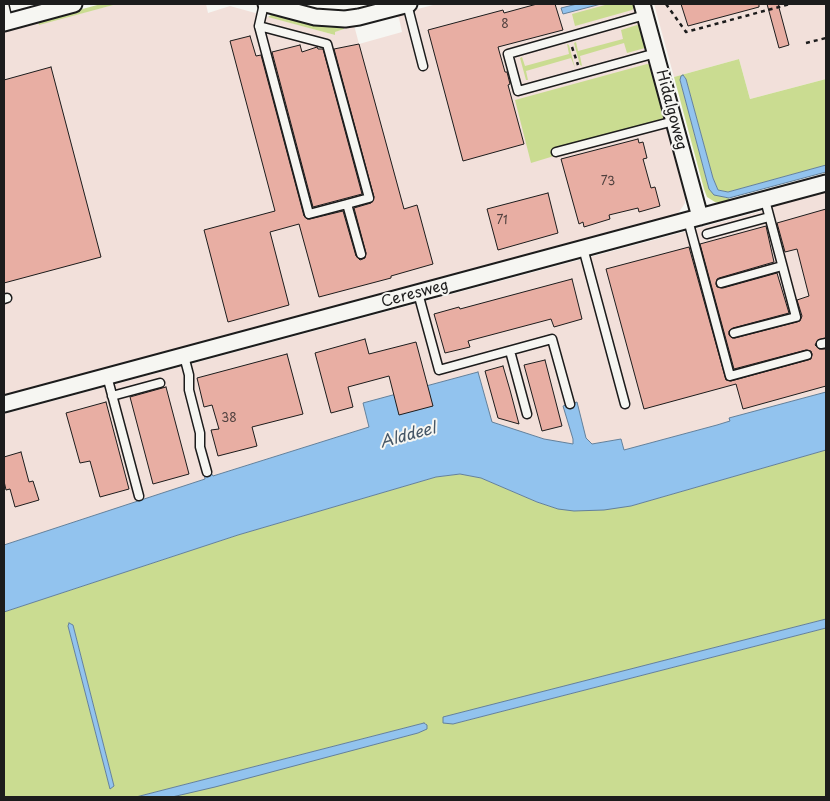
<!DOCTYPE html>
<html>
<head>
<meta charset="utf-8">
<style>
  body { margin:0 }
  #map { position:relative; width:830px; height:801px; overflow:hidden; background:#f6f6f2; font-family:"Playpen Sans",sans-serif }
  canvas { display:block }
  .frame { position:absolute; inset:0; border:5px solid #1c1c1c; pointer-events:none }
</style>
</head>
<body>
<div id="map">
<canvas width="830" height="801"></canvas>
<div class="frame"></div>
</div>
<script>
const g = document.querySelector('canvas').getContext('2d');
g.lineJoin = 'round';
function fill(path, color) { g.fillStyle = color; g.fill(path, 'evenodd'); }
const toPath = rows => new Path2D(rows.map(r => 'M' + r).join(''));
function trace(path, color, width, dash) { g.strokeStyle = color; g.lineWidth = width; g.lineCap = dash ? 'butt' : 'round'; g.setLineDash(dash || []); g.stroke(path); }
function drawText(font, color, halo, rows, align = 'center') {
  g.font = font + ' "Playpen Sans",sans-serif'; g.lineWidth = 4; g.setLineDash([]); g.textBaseline = 'middle'; g.strokeStyle = halo; g.fillStyle = color; for (const [text, x, y, turn = 0] of rows) {
    g.save(); g.translate(x, y); g.rotate((+turn || 0) * Math.PI / 180); g.textAlign = isNaN(turn) ? turn : align; if (halo) g.strokeText(text, 0, 0); g.fillText(text, 0, 0); g.restore();
  }
}
const built = toPath([
  [117,4,206,4,208,13,230,6,335,35,334,32,344,29,344,26,354,25,359,44,402,32,399,18,394,15,437,4,635,4,685,191,685,203,679,212,671,218,4,398,4,30,38,21,39,24],
  [654,4,826,4,826,79,750,99,739,59,674,77],
  [826,190,826,392,730,418,731,421,717,425,624,450,621,439,592,444,586,438,573,440,573,444,560,442,544,439,491,422,478,372,363,403,369,427,212,476,210,471,205,479,4,545,4,414,773,208,772,204]
]);
const green = toPath([
  [101,4,117,4,39,25,38,21],
  [605,4,635,4,636,6,632,10,575,26,572,14,605,5],
  [274,13,317,24,344,26,344,29,335,32,335,35,268,17],
  [637,25,640,26,646,45,645,48,627,53,624,43,580,56,582,66,580,65,574,43,576,42,578,51,623,39,621,30],
  [567,44,569,45,575,68,571,58,526,71,528,80,526,80,520,58,522,57,525,66,569,54],
  [739,59,750,99,826,79,826,165,728,192,718,190,713,178,686,79,684,76,680,80,709,189,726,198,729,198,730,201,723,203,715,202,707,197,704,189,674,77],
  [647,64,651,65,665,115,662,120,553,150,554,156,531,163,515,100],
  [826,450,826,619,444,717,453,724,826,628,826,797,172,797,418,733,426,723,424,723,136,797,4,797,4,612,238,535,436,477,461,474,481,478,537,502,558,509,631,506],
  [69,623,73,625,114,786,110,789,68,626]
]);
const water = toPath([
  [577,4,601,4,563,14,561,8,577,4],
  [683,75,686,79,713,178,718,190,728,192,826,165,826,172,729,198,714,195,709,189,680,80,681,76,683,75],
  [478,372,492,422,544,439,573,444,573,439,563,406,577,402,586,438,592,444,621,439,624,450,717,425,730,421,729,418,826,392,826,450,631,506,604,510,574,511,558,509,537,502,481,478,460,474,436,477,238,535,4,612,4,545,205,479,204,473,210,471,213,476,369,427,363,403,478,372],
  [826,619,826,628,453,724,443,723,443,717,826,619],
  [69,623,73,625,114,786,110,789,68,626,69,623],
  [424,723,427,725,427,729,418,733,215,787,172,797,136,797,424,723]
]);
const building = toPath([
  [537,4,555,4,563,30,498,47,505,72,507,72,510,84,508,85,524,144,463,161,428,30,503,10,504,13,537,4],
  [681,4,759,4,759,7,688,26,681,4],
  [767,4,778,4,789,45,779,48,767,4],
  [250,36,256,56,261,55,304,216,307,219,310,219,343,211,356,256,360,260,365,258,366,253,354,208,371,203,374,197,334,49,359,44,404,209,417,205,433,264,391,276,391,278,319,297,299,224,270,232,289,305,228,322,204,230,275,211,230,41,250,36],
  [300,45,302,52,317,47,318,49,323,49,362,194,313,207,272,52,300,45],
  [51,67,101,257,4,283,4,80,51,67],
  [638,139,639,143,643,142,647,158,643,159,651,188,655,187,660,206,639,212,638,208,609,215,610,219,584,227,583,222,579,224,561,159,638,139],
  [548,193,558,233,498,250,487,209,548,193],
  [826,209,826,338,818,340,815,345,819,349,826,349,826,386,743,409,736,384,644,409,606,269,689,247,726,380,731,381,808,360,811,359,812,354,811,351,806,350,734,369,700,244,766,226,774,262,719,278,717,279,716,284,717,287,723,288,777,273,789,313,733,328,729,331,729,335,732,338,735,338,797,322,800,321,802,316,797,300,809,296,797,249,785,252,777,223,826,209],
  [572,279,582,319,554,327,551,319,468,341,470,347,445,353,434,314,459,307,460,309,572,279],
  [365,339,369,354,416,342,433,406,399,415,389,376,348,387,353,407,331,413,315,353,365,339],
  [287,354,303,414,252,427,257,446,218,456,211,430,219,429,212,405,204,407,197,378,287,354],
  [545,360,562,426,542,431,524,365,545,360],
  [503,366,510,390,519,424,498,418,485,371,503,366],
  [166,387,189,474,153,484,130,397,166,387],
  [106,402,129,489,100,497,90,461,80,463,66,413,106,402],
  [21,452,29,482,33,481,39,500,15,507,10,489,6,490,4,481,4,457,21,452]
]);
const path = toPath([
  [666,4,686,32,790,4],
  [806,43,826,38],
  [572,47,578,65]
]);
const lane = toPath([
  [4,4,8,21],
  [264,4,259,26,309,214,347,204],
  [407,4,423,66],
  [645,15,508,54,518,91,656,53],
  [259,26,327,44,369,198,347,204,361,254],
  [556,152,674,121],
  [688,220,730,376,807,355],
  [707,234,769,217],
  [583,248,625,404],
  [721,283,782,266],
  [418,293,439,370,552,339,570,404],
  [4,299,7,298],
  [734,333,796,317,765,200],
  [821,344,826,343],
  [510,351,527,414],
  [184,356,189,375,189,390,200,433,200,447,207,472],
  [107,376,139,496],
  [112,396,160,383]
]);
const street = toPath([
  [266,4,315,17,345,19,359,17,409,4],
  [642,4,700,217],
  [4,23,74,4],
  [4,404,826,183]
]);
const numberNames = [
  ["8",505,25],
  ["73",608,182],
  ["71",502,221],
  ["38",229,419]
];
const streetNames = [
  ["Hidalgoweg",671,110,75],
  ["Ceresweg",415,294,-15]
];
const waterNames = [
  ["Alddeel",408,436,-15]
];
fill(built, '#f2e0da');
fill(green, '#cadc91');
fill(water, '#92c3ee');
trace(water, '#63809a', 1);
fill(building, '#e8aea3');
trace(building, '#1c1c1c', 1);
trace(lane, '#1c1c1c', 11);
trace(street, '#1c1c1c', 19);
trace(path, '#1c1c1c', 2.5, [4, 4]);
trace(lane, '#f6f6f2', 8);
trace(street, '#f6f6f2', 15);
drawText('12px', '#4f403e', null, numberNames);
drawText('15px', '#1c1c1c', '#f6f6f2', streetNames);
drawText('italic 16px', '#455666', '#f6f6f2', waterNames);
</script>
</body>
</html>
